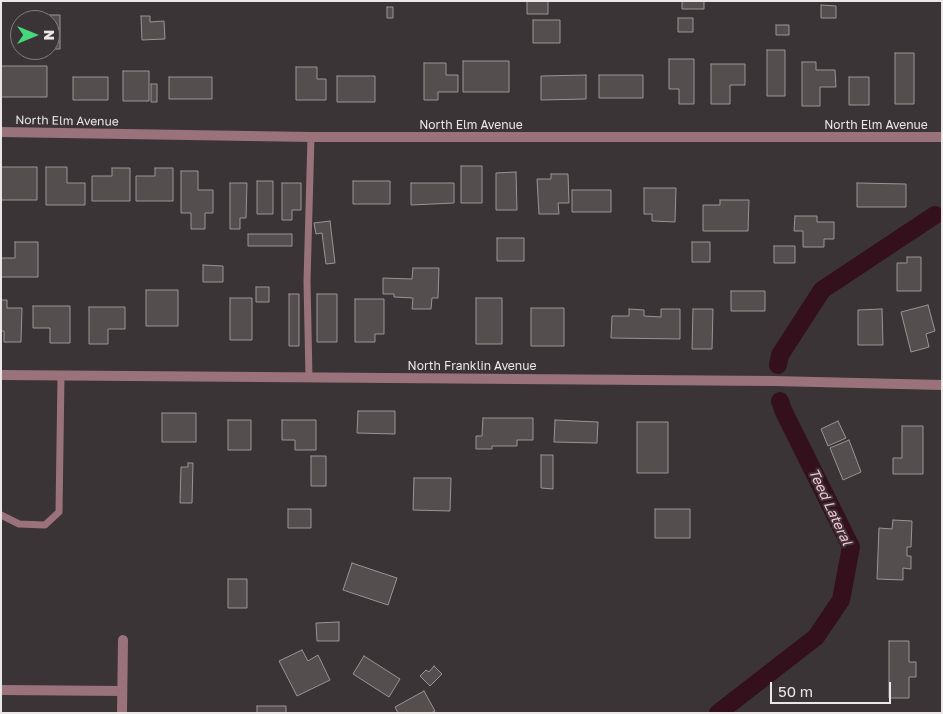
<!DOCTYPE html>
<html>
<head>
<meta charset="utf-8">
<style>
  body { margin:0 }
  #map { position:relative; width:943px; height:714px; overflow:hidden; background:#3a3436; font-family:"Golos Text",sans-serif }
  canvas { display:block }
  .frame { position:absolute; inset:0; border:2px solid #ebe7e8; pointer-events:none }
  .north { position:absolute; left:10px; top:10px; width:50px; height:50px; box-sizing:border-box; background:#3a3436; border:1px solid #817c7d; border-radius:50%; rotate:90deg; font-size:14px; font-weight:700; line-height:20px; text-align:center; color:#ebe7e8 }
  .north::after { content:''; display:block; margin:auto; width:18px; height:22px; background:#45d77a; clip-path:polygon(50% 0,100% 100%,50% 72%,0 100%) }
  .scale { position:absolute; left:770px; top:682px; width:121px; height:22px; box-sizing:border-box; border:2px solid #ebe7e8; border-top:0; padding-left:6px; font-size:15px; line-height:18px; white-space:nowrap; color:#ebe7e8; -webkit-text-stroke:4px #3a3436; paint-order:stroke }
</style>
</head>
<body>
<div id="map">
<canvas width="943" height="714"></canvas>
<div class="frame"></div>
<div class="north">N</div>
<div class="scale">50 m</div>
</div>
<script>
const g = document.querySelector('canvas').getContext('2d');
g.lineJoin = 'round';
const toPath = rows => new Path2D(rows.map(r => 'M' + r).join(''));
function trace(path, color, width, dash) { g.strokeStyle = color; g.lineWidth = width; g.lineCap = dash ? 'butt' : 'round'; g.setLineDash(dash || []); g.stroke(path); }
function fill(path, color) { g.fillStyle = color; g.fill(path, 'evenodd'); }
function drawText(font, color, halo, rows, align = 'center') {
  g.font = font + ' "Golos Text",sans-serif'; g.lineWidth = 4; g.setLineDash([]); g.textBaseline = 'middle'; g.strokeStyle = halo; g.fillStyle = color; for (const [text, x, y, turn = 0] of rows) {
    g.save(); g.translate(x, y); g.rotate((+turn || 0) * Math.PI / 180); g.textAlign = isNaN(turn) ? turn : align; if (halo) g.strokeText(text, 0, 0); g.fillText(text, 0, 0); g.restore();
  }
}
const canal = toPath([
  [778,365,780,355,822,290,935,215],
  [718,713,816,637,841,600,851,547,783,410,780,401]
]);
const building = toPath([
  [527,1,548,1,548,14,527,14,527,1],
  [682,1,704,1,704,9,682,9,682,1],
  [821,5,836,6,836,18,821,18,821,5],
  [387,7,393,7,393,18,387,18,387,7],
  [37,15,60,15,60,49,50,49,50,20,37,20,37,15],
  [141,16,150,16,150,22,164,21,165,39,142,40,141,16],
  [678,18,693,18,693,32,678,32,678,18],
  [533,20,560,20,560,43,533,43,533,20],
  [776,25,789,25,789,35,776,35,776,25],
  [767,50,785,50,785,96,767,96,767,50],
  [895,53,914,53,914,104,895,104,895,53],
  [669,59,694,59,694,104,679,104,679,89,669,89,669,59],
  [463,61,509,61,509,92,463,92,463,61],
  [802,62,816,62,816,70,835,70,836,87,820,87,820,106,802,106,802,62],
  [424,63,446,63,446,75,458,75,458,92,438,92,438,100,424,100,424,63],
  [711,64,745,64,745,85,730,85,730,104,711,104,711,64],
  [1,66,47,66,47,97,1,97,1,66],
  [296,67,317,67,317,79,326,79,326,100,296,100,296,67],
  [123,71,149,71,149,101,123,101,123,71],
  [586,75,586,99,541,100,541,76,586,75],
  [599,75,643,75,643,98,599,98,599,75],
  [337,76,375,76,375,102,337,102,337,76],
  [73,77,108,77,108,100,73,100,73,77],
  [169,77,212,77,212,99,169,99,169,77],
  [849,77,869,77,869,105,849,105,849,77],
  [151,84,157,84,157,102,151,102,151,84],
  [461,166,482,166,482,203,461,203,461,166],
  [1,167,37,167,37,200,1,200,1,167],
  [46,167,67,167,67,183,85,183,85,205,46,205,46,167],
  [112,168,130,168,130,201,92,201,92,176,112,176,112,168],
  [155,168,173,168,173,201,136,201,136,176,155,176,155,168],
  [181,171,198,171,198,190,213,190,213,213,205,213,205,229,191,229,191,213,181,213,181,171],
  [516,172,517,210,496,210,496,173,516,172],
  [551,174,568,174,569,203,558,203,559,214,539,214,537,179,551,179,551,174],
  [257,181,273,181,273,214,257,214,257,181],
  [353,181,390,181,390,204,353,204,353,181],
  [230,183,247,183,246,218,240,218,240,229,230,229,230,183],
  [282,183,301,183,301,210,292,210,292,220,282,220,282,183],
  [411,183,454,183,454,203,411,205,411,183],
  [857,183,906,184,906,207,857,207,857,183],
  [644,188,676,188,675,222,652,221,652,214,644,214,644,188],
  [572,190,611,190,611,212,572,212,572,190],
  [720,200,749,200,748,231,703,231,703,205,720,205,720,200],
  [795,216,817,216,817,222,834,222,834,239,824,239,824,247,803,247,803,231,794,231,795,216],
  [330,221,335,263,326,264,322,233,316,234,314,223,330,221],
  [248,234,292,234,292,246,248,246,248,234],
  [497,238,524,238,524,261,497,261,497,238],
  [15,242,38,242,38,277,1,277,1,258,15,258,15,242],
  [692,242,710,242,710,262,692,262,692,242],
  [774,246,795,246,795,263,774,263,774,246],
  [907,257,921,257,921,291,897,291,897,263,907,263,907,257],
  [203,265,223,266,223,282,203,282,203,265],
  [413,268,439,268,438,298,432,298,431,309,412,309,413,298,394,297,394,294,383,294,383,278,412,279,413,268],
  [256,287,269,287,269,302,256,302,256,287],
  [146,290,178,290,178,326,146,326,146,290],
  [731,291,765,291,765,311,731,311,731,291],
  [289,294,299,294,299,346,289,346,289,294],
  [317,294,337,294,337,342,317,342,317,294],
  [230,298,252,298,252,340,230,340,230,298],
  [476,298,502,298,502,344,476,344,476,298],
  [355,299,384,299,384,334,375,334,375,342,355,342,355,299],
  [1,300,7,300,7,308,22,308,21,342,4,342,4,331,1,331,1,300],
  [928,305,935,331,926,334,929,347,911,352,901,312,928,305],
  [33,306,70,306,70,343,50,343,50,328,33,328,33,306],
  [89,307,125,307,125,329,108,329,108,344,89,344,89,307],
  [531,308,564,308,564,346,531,346,531,308],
  [629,309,644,310,644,316,661,317,661,309,680,309,680,339,611,338,612,316,629,316,629,309],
  [693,309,713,309,712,349,692,349,693,309],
  [882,309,883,345,858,345,858,310,882,309],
  [358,411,395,411,395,434,357,433,358,411],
  [162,413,196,413,196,442,162,442,162,413],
  [483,418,533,418,533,440,517,440,517,446,492,446,492,449,476,449,476,436,482,436,483,418],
  [228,420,251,420,251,450,228,450,228,420],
  [282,420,316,420,316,450,295,450,295,440,282,440,282,420],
  [555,420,598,422,597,443,554,442,555,420],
  [838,421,846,438,828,446,821,429,838,421],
  [637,422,668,422,668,473,637,473,637,422],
  [902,426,923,426,923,474,893,474,893,458,902,458,902,426],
  [849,440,861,472,843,480,830,448,849,440],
  [541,455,553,455,553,489,541,488,541,455],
  [311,456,326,456,326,486,311,486,311,456],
  [188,463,193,463,192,503,180,503,181,467,188,467,188,463],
  [414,478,451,478,450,511,413,510,414,478],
  [288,509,311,509,311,528,288,528,288,509],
  [655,509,690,509,690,538,655,538,655,509],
  [893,520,912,521,911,547,907,547,907,556,911,556,911,569,903,568,903,580,877,579,879,528,892,529,893,520],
  [352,563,397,578,388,605,343,590,352,563],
  [228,579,247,579,247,608,228,608,228,579],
  [339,622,339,641,317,641,316,623,339,622],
  [889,641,909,641,909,662,916,662,916,677,909,677,909,698,889,698,889,641],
  [302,650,308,661,318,655,330,680,297,696,279,661,302,650],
  [364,656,400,679,389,697,353,674,364,656],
  [434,666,442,674,430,686,420,676,426,670,429,672,434,666],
  [424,691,435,711,431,713,398,713,395,707,424,691],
  [257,706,286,706,286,713,257,713,257,706]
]);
const lane = toPath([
  [309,378,307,281,311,137],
  [1,515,19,524,45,525,59,512,61,376]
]);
const street = toPath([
  [1,132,311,137,942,137],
  [1,375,774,381,942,385],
  [1,690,122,691],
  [122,713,123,640]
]);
const streetNames = [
  ["North Elm Avenue",67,121,1],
  ["North Elm Avenue",471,125],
  ["North Elm Avenue",876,125],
  ["North Franklin Avenue",472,366]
];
const waterNames = [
  ["Teed Lateral",830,507,65]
];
trace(canal, '#33101c', 18);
fill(building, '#544e4f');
trace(building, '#9b9496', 1);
trace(lane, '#9a727c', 7);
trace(street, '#9a727c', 10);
drawText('12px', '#ebe7e8', '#3a3436', streetNames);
drawText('italic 14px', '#fcc0d0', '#3a3436', waterNames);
</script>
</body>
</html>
